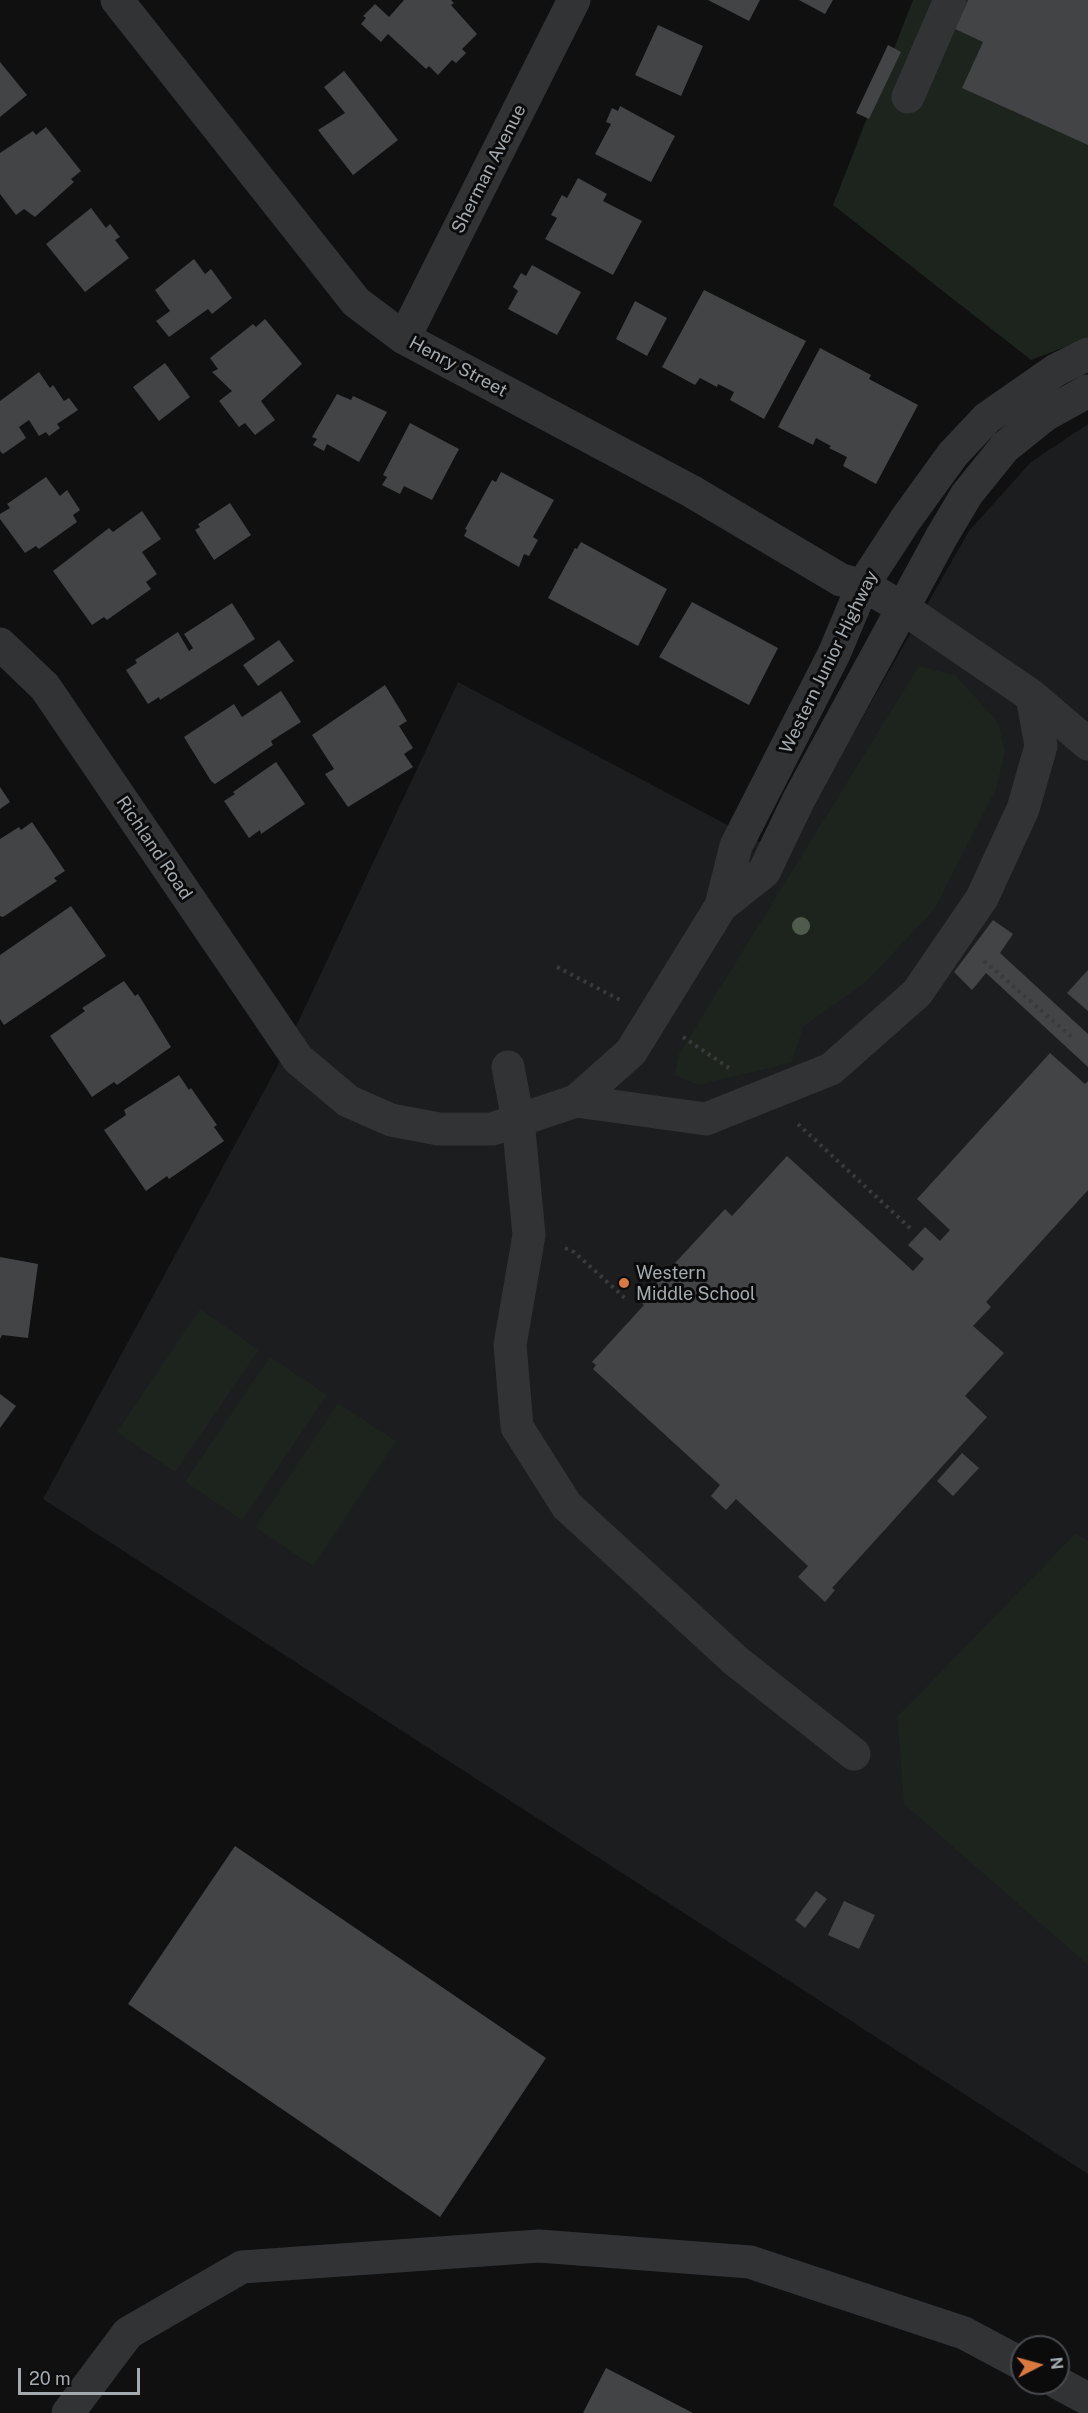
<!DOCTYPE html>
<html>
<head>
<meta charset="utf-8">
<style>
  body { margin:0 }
  #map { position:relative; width:1088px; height:2413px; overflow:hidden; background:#101011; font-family:"Public Sans",sans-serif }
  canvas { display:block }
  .north { position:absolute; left:1010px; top:2335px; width:60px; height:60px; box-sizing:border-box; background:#0b0b0c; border:2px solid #484b4e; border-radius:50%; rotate:84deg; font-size:16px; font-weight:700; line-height:24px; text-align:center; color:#a3abb0 }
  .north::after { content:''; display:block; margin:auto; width:21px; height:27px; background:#d97940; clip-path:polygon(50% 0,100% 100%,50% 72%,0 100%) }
  .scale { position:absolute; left:18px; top:2368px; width:122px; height:27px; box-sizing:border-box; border:3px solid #a3abb0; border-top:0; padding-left:8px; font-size:18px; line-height:21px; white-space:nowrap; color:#a3abb0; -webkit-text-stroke:4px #0b0b0c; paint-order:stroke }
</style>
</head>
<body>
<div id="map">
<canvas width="1088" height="2413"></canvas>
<div class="north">N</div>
<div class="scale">20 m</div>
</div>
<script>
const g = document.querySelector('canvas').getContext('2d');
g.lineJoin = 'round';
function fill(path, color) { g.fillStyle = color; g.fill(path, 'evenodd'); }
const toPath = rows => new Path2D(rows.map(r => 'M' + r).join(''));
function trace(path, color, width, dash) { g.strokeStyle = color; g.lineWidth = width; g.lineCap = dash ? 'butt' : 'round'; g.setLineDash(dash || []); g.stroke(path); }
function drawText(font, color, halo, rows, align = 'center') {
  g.font = font + ' "Public Sans",sans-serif'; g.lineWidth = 6; g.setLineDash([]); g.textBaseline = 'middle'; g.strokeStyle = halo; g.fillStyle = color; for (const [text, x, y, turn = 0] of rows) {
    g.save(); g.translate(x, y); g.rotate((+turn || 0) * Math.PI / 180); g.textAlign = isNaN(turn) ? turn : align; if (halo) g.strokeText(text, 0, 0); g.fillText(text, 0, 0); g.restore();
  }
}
const built = toPath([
  [1088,424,1088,2174,43,1499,277,1067,458,682,784,855,969,531,1031,462]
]);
const green = toPath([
  [913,0,1088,0,1088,338,1031,360,833,205],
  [919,666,955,675,998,722,1005,750,997,787,934,910,866,982,804,1026,791,1063,698,1085,675,1075,679,1054],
  [200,1309,259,1350,175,1472,117,1432],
  [270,1357,327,1395,242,1520,185,1482],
  [338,1403,396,1441,313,1566,255,1527],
  [1076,1533,1088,1541,1088,1965,904,1804,897,1717]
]);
const building = toPath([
  [404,0,451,0,454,3,451,5,477,34,462,49,466,53,456,63,452,60,438,75,429,66,426,69,388,34,381,42,361,24,366,18,363,16,375,4,389,17],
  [708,0,760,0,749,21],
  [799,0,833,0,825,14],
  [968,0,1088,0,1088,145,962,88,983,42,955,29],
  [658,25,703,46,681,96,635,75],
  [888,45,901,52,869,119,856,113],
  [0,62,27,95,0,117],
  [344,71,398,140,353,175,318,130,345,113,324,87],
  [620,106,675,136,651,182,595,154,611,124,606,122,612,108,618,111],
  [46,127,81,171,71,179,74,182,35,217,24,209,16,215,0,194,0,153,33,131,36,135],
  [578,178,607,194,603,201,642,221,613,275,545,239,557,218,551,215,562,195,567,198],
  [91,208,106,228,110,224,120,237,115,240,129,258,85,292,46,244],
  [194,259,205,274,211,269,232,298,212,314,208,309,169,337,156,321,170,311,155,290],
  [532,265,581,292,557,335,508,309,518,291,513,287,521,273,526,276],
  [704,290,806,341,764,419,730,400,734,392,718,384,717,387,700,378,695,385,662,367],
  [635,301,667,318,647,356,616,339],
  [265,319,302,364,261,401,275,420,255,435,245,423,239,427,219,401,232,391,212,372,218,369,210,358,253,324,256,327],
  [820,348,871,375,869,379,918,405,876,484,843,466,847,457,829,448,831,446,816,438,813,445,778,427],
  [165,363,190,397,159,421,133,387],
  [39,372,50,388,53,385,64,401,69,398,78,410,57,424,60,428,49,436,46,432,39,436,29,420,19,427,26,438,3,454,0,451,0,401],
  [337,394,351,400,353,396,387,412,359,462,327,444,324,451,313,445,317,439,312,437],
  [410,423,459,449,432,500,404,486,400,494,382,485,387,477,383,475],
  [501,472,554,500,533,537,538,540,529,556,524,554,519,567,464,536,467,530,465,529,492,480,496,482],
  [46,477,60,496,67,490,80,510,73,515,77,522,39,549,36,546,25,553,0,519,0,514,10,508,7,504],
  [230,503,251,535,214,560,195,530,200,527,198,524],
  [142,511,161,539,142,552,157,574,146,582,151,589,107,620,104,617,92,625,53,571,109,528,113,532],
  [581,542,667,589,638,646,548,598,575,548,577,549],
  [692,602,778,648,749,705,659,657],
  [232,603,255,639,160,700,159,697,148,704,126,670,137,663,135,660,178,632,189,651,193,648,184,634],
  [279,640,294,661,258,686,243,665],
  [385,685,407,721,399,726,413,748,404,754,413,767,348,807,325,774,334,769,312,735],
  [281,691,301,722,271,741,273,745,215,784,211,781,184,737,234,704,242,717],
  [276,762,305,804,261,834,260,830,249,838,224,801,235,794,233,792],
  [0,787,10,802,0,809],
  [32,822,65,871,54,878,57,881,3,917,0,916,0,839,19,827,21,830],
  [71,906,106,956,4,1025,0,1019,0,955],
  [993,920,1013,934,1000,953,1088,1034,1088,1067,986,973,972,990,954,972],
  [1088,970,1088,1011,1067,993],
  [124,981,135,996,138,994,171,1047,117,1085,114,1082,92,1097,50,1036,85,1011,82,1008],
  [1050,1053,1085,1084,1088,1081,1088,1190,986,1302,991,1307,973,1326,1004,1353,965,1396,987,1417,832,1588,835,1590,825,1602,798,1577,808,1566,736,1499,726,1510,711,1496,720,1485,593,1369,596,1365,592,1362,644,1305,640,1301,725,1209,732,1216,787,1156,913,1271,924,1259,908,1245,925,1227,940,1241,950,1230,917,1199],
  [179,1075,189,1090,191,1088,217,1125,214,1127,224,1141,169,1179,167,1176,146,1191,104,1130,126,1115,124,1110],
  [0,1257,38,1264,28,1338,2,1335,0,1339],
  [0,1394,16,1406,0,1428],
  [962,1453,979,1468,953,1496,937,1481],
  [235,1846,546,2058,440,2217,128,2004],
  [816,1891,827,1899,805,1928,795,1920],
  [844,1901,875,1915,859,1949,828,1935],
  [606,2368,693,2413,583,2413]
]);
const path = toPath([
  [984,961,1074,1039],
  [557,967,620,1000],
  [683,1037,729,1068],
  [798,1124,911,1229],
  [565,1248,574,1252,626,1299]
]);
const minor = toPath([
  [117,0,356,302,404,338,691,491,841,580,863,585,903,608,1032,696,1088,744],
  [908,97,950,0],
  [404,338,574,0],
  [0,644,45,687,298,1059,348,1101,391,1120,439,1129,492,1129,576,1101,631,1052,721,906,736,846,834,654,863,585,906,519,953,454,987,418,1056,370,1088,354],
  [721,906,764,872,799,799,942,536,967,494,1005,447,1045,415,1088,391],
  [508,1067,518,1120,529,1235,510,1345,517,1427,567,1506,736,1661,854,1754],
  [576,1101,706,1119,831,1069,917,993,982,898,1023,809,1041,746,1032,696],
  [1058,2383,1088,2399],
  [68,2413,128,2333,242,2267,539,2246,750,2262,964,2333,1022,2364]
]);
const trees = [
  [801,926]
];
const markers = [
  [624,1283,6,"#d97940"]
];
const streetNames = [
  ["Sherman Avenue",489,169,-63],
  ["Henry Street",458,367,28],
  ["Western Junior Highway",829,662,-64],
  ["Richland Road",154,848,56]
];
const poiNames = [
  ["Western",636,1273],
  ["Middle School",636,1294]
];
fill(built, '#1c1d1e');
fill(green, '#1d231d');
fill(building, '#424446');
trace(path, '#383a3c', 4, [3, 4.5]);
trace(minor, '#313335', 33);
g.fillStyle = '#4f5b4c';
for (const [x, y] of trees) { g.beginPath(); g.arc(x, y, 9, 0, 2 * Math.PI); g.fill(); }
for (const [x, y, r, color] of markers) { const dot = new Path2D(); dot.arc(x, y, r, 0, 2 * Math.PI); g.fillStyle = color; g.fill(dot); trace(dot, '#0b0b0c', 2); }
drawText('18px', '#a3abb0', '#0b0b0c', streetNames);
drawText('18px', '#a3abb0', '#0b0b0c', poiNames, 'left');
</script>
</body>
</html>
